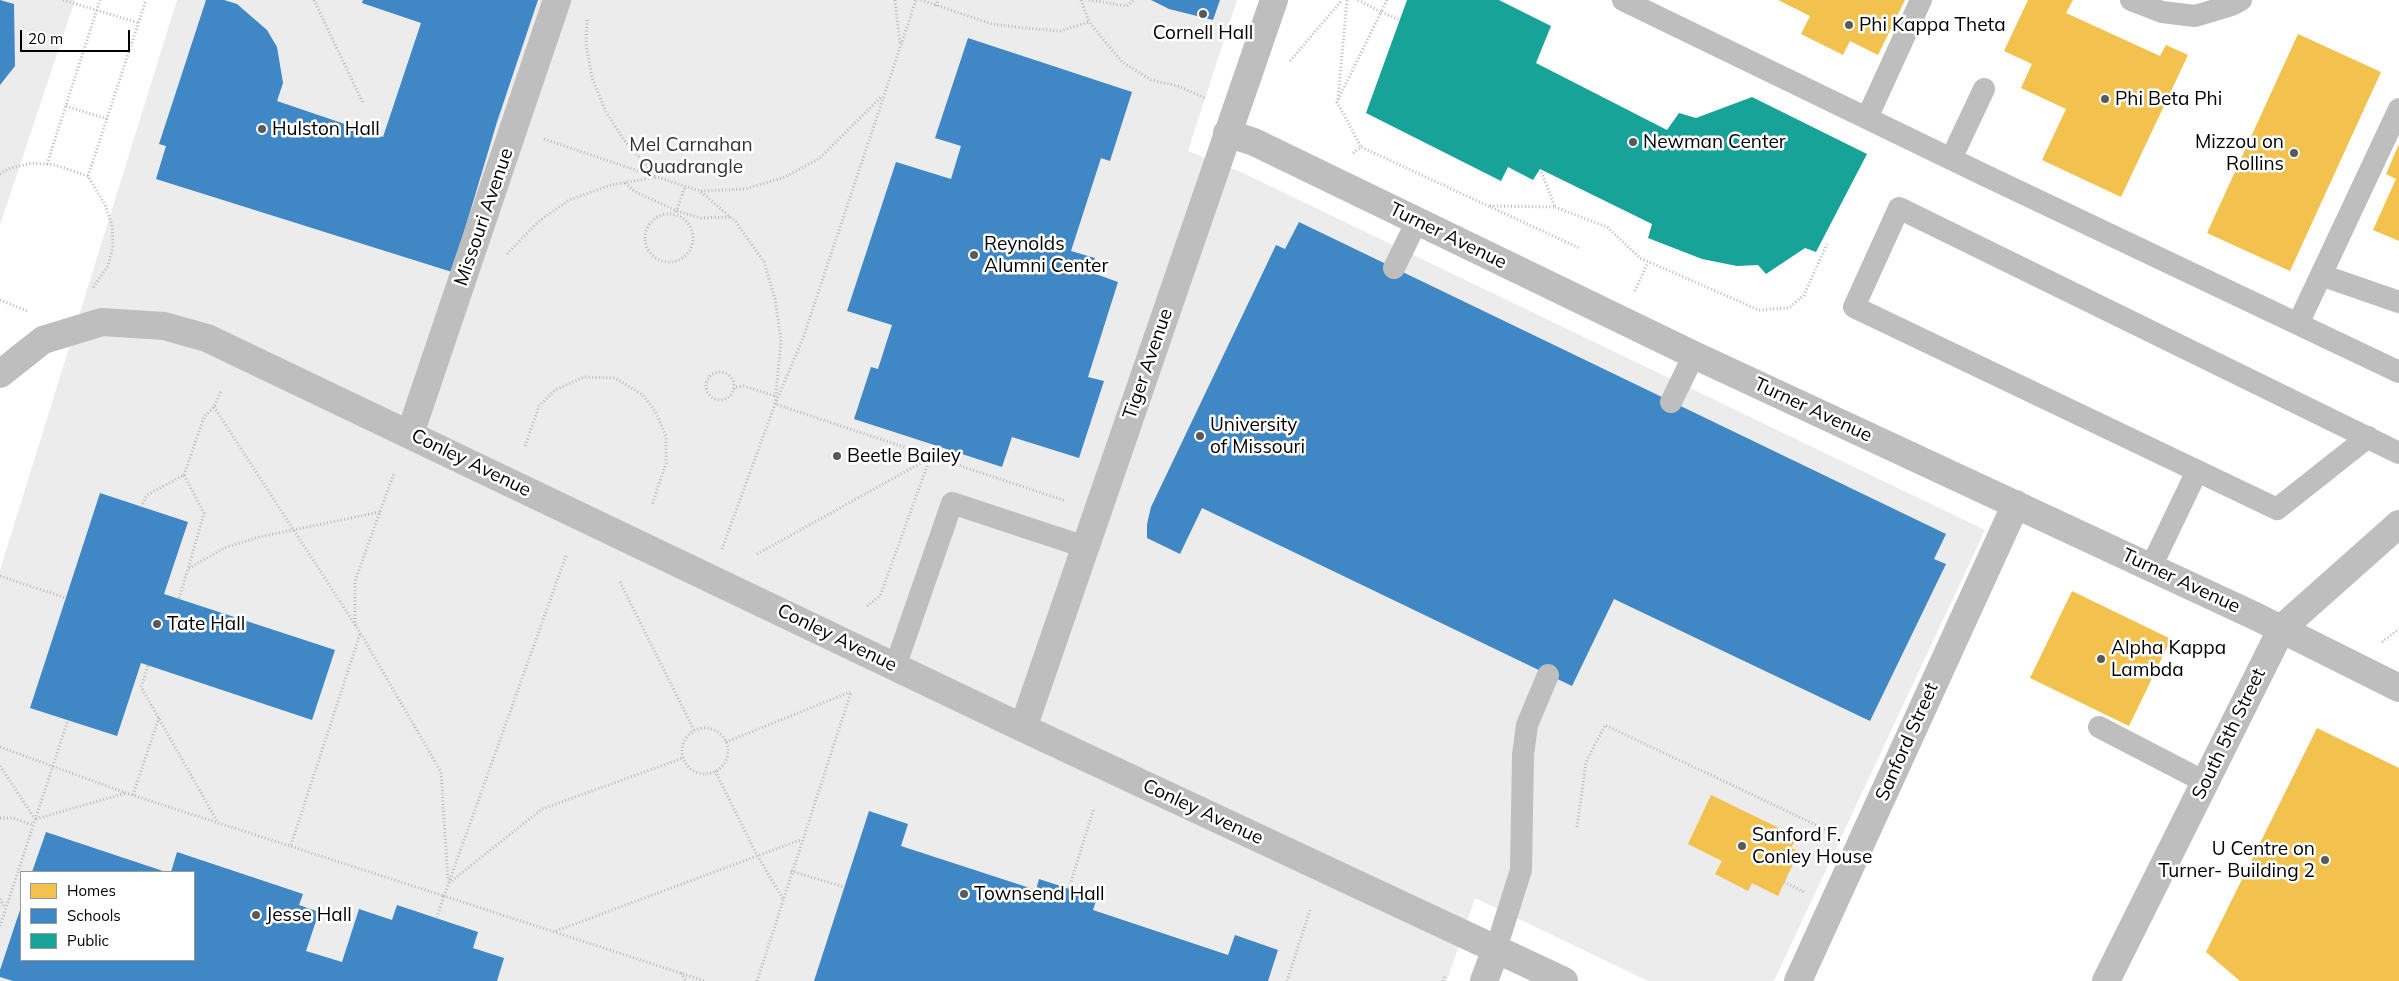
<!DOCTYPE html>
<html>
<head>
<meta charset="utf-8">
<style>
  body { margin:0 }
  #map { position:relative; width:2399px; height:981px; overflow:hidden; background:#fff; font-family:Mulish,sans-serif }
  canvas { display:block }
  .legend { position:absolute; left:20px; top:871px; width:175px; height:90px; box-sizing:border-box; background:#fff; border:1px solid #999; margin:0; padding:6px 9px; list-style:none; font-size:15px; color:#000 }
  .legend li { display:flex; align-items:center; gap:10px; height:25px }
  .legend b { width:25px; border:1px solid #999 }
  .scale { position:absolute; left:20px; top:30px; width:110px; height:22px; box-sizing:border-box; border:2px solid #000; border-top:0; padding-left:6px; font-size:15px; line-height:18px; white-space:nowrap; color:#000; -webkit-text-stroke:4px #fff; paint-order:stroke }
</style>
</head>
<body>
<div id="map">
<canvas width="2399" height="981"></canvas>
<ul class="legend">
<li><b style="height:14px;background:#f2c14e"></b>Homes</li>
<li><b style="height:14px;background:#3f88c5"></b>Schools</li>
<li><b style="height:14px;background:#17a398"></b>Public</li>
</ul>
<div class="scale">20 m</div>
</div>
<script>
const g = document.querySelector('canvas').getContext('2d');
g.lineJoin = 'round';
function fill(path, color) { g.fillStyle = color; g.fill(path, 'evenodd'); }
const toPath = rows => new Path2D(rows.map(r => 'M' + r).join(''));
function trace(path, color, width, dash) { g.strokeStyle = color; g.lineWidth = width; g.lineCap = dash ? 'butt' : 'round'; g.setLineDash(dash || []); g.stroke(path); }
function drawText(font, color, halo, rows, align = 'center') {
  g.font = font + ' Mulish,sans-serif'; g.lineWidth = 5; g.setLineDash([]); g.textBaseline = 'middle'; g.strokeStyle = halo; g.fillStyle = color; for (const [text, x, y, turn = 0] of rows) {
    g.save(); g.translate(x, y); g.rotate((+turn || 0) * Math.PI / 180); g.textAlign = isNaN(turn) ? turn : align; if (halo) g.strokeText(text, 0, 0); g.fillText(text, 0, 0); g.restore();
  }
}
const green = toPath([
  [0,0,75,0,0,225],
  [177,0,1237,0,1188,151,1243,173,1985,530,1774,981,1648,981,1475,898,1447,981,0,981,0,570],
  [21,872,194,872,194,960,21,960]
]);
const homes = toPath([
  [1778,0,1905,0,1878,55,1850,41,1843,55,1801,34,1810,16],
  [2028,0,2073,0,2066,13,2160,56,2166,45,2188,55,2121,197,2042,160,2066,109,2021,88,2032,64,2004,51],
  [2298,34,2381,72,2290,271,2207,233],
  [2399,144,2399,241,2373,230,2396,179,2386,174],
  [2072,591,2171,639,2129,726,2030,678],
  [2317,728,2399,768,2399,981,2240,981,2206,952],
  [1711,795,1779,828,1778,830,1796,839,1791,848,1799,851,1778,896,1752,883,1748,891,1715,874,1722,861,1688,844]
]);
const schools = toPath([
  [0,0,14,4,15,66,0,85],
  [206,0,224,0,237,4,267,30,277,47,283,83,277,101,383,137,421,23,362,3,363,0,538,0,497,122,452,272,156,179,166,146,159,144],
  [1151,0,1220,0,1213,20,1169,9],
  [968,38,1132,92,1110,161,1101,158,1071,251,1095,258,1090,272,1118,282,1088,377,1104,381,1079,458,1012,437,1002,467,854,419,871,367,878,369,892,325,847,311,896,162,951,179,961,146,935,138],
  [1299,222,1946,534,1934,559,1946,564,1870,721,1614,599,1572,686,1202,508,1180,554,1147,538,1147,524,1151,507,1276,245,1285,249],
  [100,493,188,522,164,594,335,650,312,720,141,663,117,736,30,708],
  [869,811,908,824,901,846,1036,890,1039,879,1097,898,1093,910,1228,955,1235,935,1278,950,1268,981,814,981],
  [46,832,166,872,32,872],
  [177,852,303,894,299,905,319,912,306,951,342,962,359,909,392,920,397,905,478,932,473,948,504,958,497,981,13,981,0,977,0,970,21,907,21,960,194,960,194,872,171,872]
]);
const public = toPath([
  [1407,0,1499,0,1551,26,1536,63,1667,130,1679,113,1696,118,1752,97,1867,154,1816,252,1805,248,1766,274,1758,265,1737,266,1702,259,1648,238,1652,224,1540,169,1533,180,1508,167,1501,181,1366,113]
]);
const path = toPath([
  [63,0,139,23],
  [314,0,363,103],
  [895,0,900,44],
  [921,0,992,24,1025,28,1060,31,1089,22,1122,62,1151,80,1178,86,1205,98],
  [1081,0,1089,22],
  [1089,0,1127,6,1134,0],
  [1358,0,1381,12,1337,102,1361,147],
  [1387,0,1381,12,1400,20],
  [936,6,938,0],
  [587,20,586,44,592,78,606,112,624,140,657,177],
  [1290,61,1342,0],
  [1338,99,1347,0],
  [66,106,107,119],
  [544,139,656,177],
  [1353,153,1361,147,1579,248],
  [47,164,100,0],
  [0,174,8,169,31,163,55,165,88,176,105,205,112,225,113,246,108,266,92,289],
  [88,176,146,0],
  [625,183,634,191,677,211,701,218,730,217],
  [701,191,745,189,785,177,820,158,882,96],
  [1490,206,1555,207,1540,169],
  [1555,207,1607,227,1640,258,1759,310,1789,308,1804,295,1827,244],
  [676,212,685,187],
  '645 238a24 24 0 1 1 48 0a24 24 0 1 1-48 0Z',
  [507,254,538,222,569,200,611,185,657,177,700,191,736,222,764,262,775,299,781,340,775,404,1066,501],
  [1635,291,1648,262],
  [0,300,27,311],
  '706 386a14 14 0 1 1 28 0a14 14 0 1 1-28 0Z',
  [734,389,735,387,744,386,775,396],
  [214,407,361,634,441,772,448,881],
  [525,446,539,406,555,390,584,377,615,378,643,395,655,411,666,436,666,463,652,505],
  [184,475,204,417,214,407,221,391],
  [141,507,147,495,184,475,204,513,188,569,224,548,259,537,380,512],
  [722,549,775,404,803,338,916,0],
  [757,554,930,458],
  [566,556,444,896,705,981],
  [0,576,66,598],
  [620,582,694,730],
  [179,598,188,569],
  [867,606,880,596,930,458],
  [355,626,355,581,394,473],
  [2382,642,2399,629],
  [148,666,141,687,217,821],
  '682 751a23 23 0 1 1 46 0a23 23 0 1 1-46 0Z',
  [726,742,850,692],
  [0,747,126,793,444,896,437,917],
  [0,766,35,819],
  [715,771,757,855,783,899],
  [133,795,159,717],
  [0,818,13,818,33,825],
  [36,819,126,793],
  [1577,827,1586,762,1605,725,1831,832],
  [291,845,360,634],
  [791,871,844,887],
  [1784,882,1804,892],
  [449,883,542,809,683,758],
  [1069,888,1094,808],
  [0,899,5,908],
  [0,926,68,720],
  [556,931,800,840],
  [681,973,686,981],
  [757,981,851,692],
  [1287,981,1310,910],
  [1443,981,1445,975]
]);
const lane = toPath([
  [1623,0,1980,173,2399,372],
  [2131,0,2162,12,2195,16,2232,5,2241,0],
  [1867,118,1921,0],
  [1951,159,1984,89],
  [1394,268,1417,221],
  [2321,275,2399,302],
  [2298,324,2399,109],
  [1671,402,1694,355],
  [2368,437,2277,509,1854,307,1899,208,2399,453],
  [2151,567,2197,471],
  [895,667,952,503,1085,547],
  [2099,727,2205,782],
  [1496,949,1521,870,1523,755,1527,725,1548,675]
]);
const street = toPath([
  [1227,133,1254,142,1694,355,2255,616,2399,688],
  [0,374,43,340,102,322,164,326,207,338,1023,728,1564,981],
  [410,434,557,0],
  [1023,728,1274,0],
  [1484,981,1496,949],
  [1798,981,2016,504],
  [2106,981,2282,628,2399,524]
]);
const markers = [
  [1203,14,5,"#595959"],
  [1849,25,5,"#595959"],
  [2105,99,5,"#595959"],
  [262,129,5,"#595959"],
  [1633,142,5,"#595959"],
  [2294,153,5,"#595959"],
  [974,255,5,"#595959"],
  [1200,436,5,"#595959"],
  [837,456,5,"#595959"],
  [157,624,5,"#595959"],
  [2101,659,5,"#595959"],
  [1742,846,5,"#595959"],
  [2325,860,5,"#595959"],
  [964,894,5,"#595959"],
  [256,915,5,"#595959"]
];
const poiNames = [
  ["Phi Kappa Theta",1859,25],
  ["Cornell Hall",1203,33,"center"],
  ["Phi Beta Phi",2115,99],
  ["Hulston Hall",272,129],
  ["Newman Center",1643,142],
  ["Mizzou on",2284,142,"right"],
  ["Rollins",2284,164,"right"],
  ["Reynolds",984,244],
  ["Alumni Center",984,266],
  ["University",1210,425],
  ["of Missouri",1210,447],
  ["Beetle Bailey",847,456],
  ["Tate Hall",167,624],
  ["Alpha Kappa",2111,648],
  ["Lambda",2111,670],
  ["Sanford F.",1752,835],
  ["Conley House",1752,857],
  ["U Centre on",2315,849,"right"],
  ["Turner- Building 2",2315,871,"right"],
  ["Townsend Hall",974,894],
  ["Jesse Hall",266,915]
];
const parkNames = [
  ["Mel Carnahan",691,145],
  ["Quadrangle",691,167]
];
const streetNames = [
  ["Missouri Avenue",484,217,-71],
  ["Turner Avenue",1448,236,26],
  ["Tiger Avenue",1148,364,-71],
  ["Turner Avenue",1813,410,25],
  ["Conley Avenue",471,463,26],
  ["Turner Avenue",2181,581,25],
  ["Conley Avenue",837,638,26],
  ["South 5th Street",2229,734,-64],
  ["Sanford Street",1907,742,-66],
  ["Conley Avenue",1203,812,25]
];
fill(green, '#ececec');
fill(homes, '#f2c14e');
fill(schools, '#3f88c5');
fill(public, '#17a398');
trace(path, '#b9b9b9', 3, [1, 2.5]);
trace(lane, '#bebebe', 22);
trace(street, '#bebebe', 28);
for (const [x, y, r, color] of markers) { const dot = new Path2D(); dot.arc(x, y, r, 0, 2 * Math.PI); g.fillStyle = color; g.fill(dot); trace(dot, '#fff', 2); }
drawText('19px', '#000', '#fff', poiNames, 'left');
drawText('19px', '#333', '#fff', parkNames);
drawText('19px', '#000', '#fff', streetNames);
</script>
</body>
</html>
